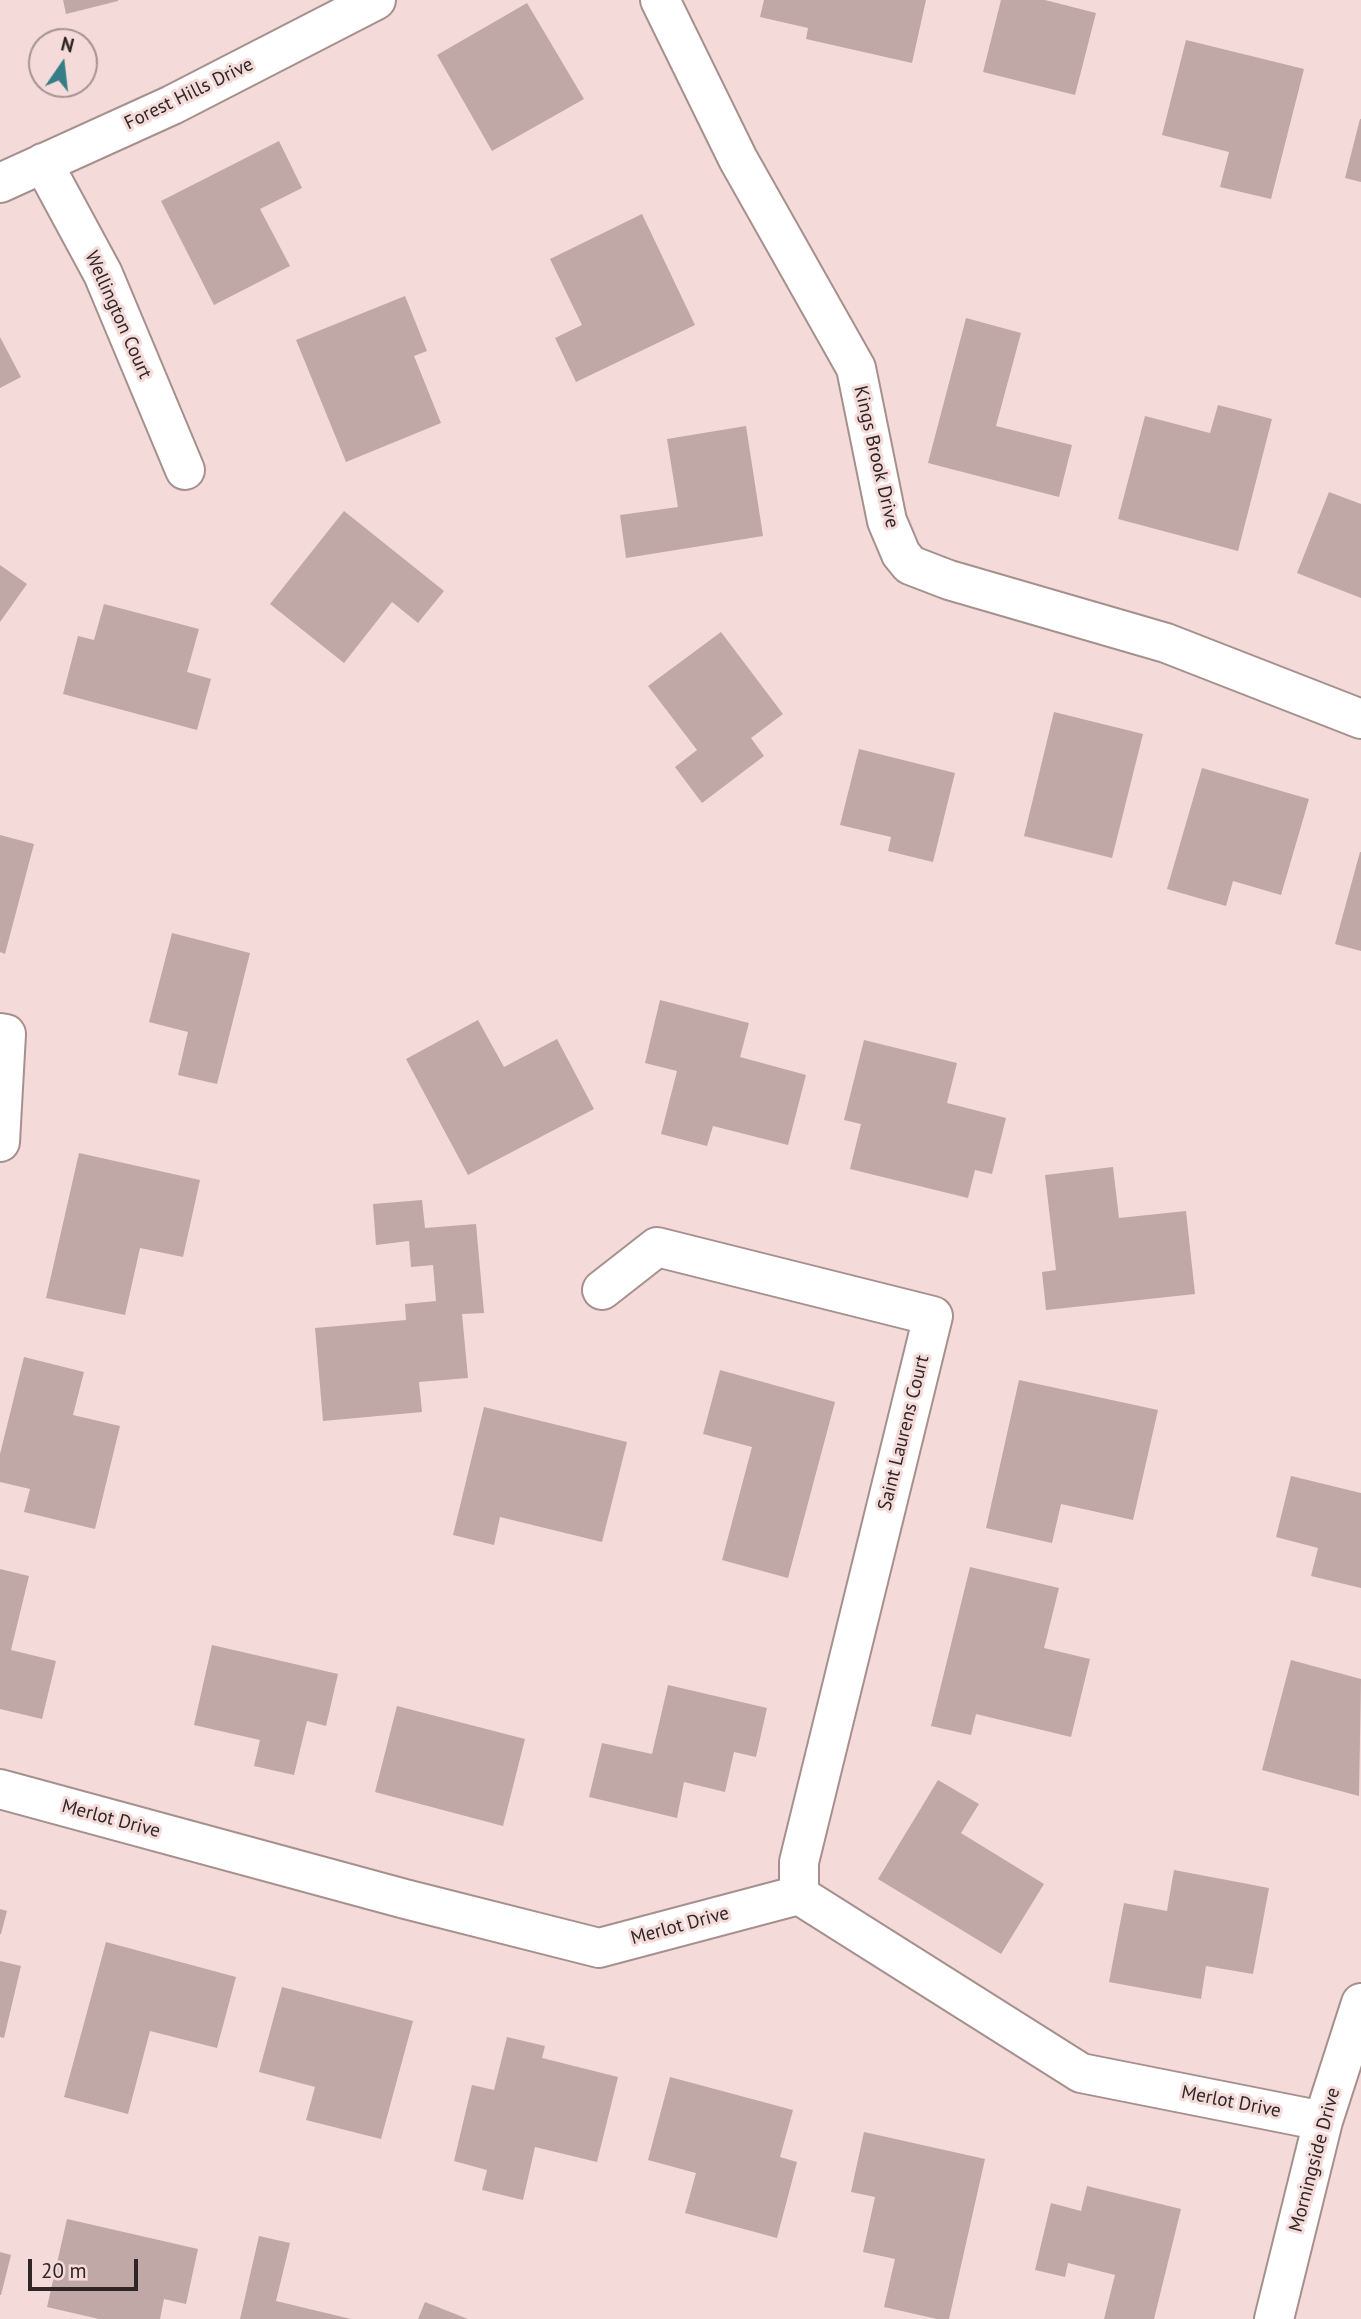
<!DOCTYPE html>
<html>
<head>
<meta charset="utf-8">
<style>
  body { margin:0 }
  #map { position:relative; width:1361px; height:2319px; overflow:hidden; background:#f4dbd9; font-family:"PT Sans",sans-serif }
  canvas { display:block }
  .north { position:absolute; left:28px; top:28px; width:70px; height:70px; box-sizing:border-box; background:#f4dbd9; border:2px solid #a59391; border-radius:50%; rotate:14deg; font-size:19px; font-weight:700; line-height:28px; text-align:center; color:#2f2625 }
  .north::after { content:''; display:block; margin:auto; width:24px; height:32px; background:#367d86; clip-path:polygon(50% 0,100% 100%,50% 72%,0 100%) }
  .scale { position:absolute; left:28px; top:2259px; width:110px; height:32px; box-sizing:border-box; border:4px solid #2f2625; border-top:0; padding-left:9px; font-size:21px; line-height:24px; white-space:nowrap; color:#2f2625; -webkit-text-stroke:5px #f4dbd9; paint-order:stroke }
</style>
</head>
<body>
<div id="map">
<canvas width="1361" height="2319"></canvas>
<div class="north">N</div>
<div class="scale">20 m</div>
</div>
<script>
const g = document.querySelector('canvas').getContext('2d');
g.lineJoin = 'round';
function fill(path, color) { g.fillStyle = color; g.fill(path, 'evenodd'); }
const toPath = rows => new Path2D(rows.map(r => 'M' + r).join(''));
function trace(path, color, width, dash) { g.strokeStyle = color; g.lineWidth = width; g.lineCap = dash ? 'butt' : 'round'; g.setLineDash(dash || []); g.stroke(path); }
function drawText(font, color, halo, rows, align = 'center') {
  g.font = font + ' "PT Sans",sans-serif'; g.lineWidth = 6; g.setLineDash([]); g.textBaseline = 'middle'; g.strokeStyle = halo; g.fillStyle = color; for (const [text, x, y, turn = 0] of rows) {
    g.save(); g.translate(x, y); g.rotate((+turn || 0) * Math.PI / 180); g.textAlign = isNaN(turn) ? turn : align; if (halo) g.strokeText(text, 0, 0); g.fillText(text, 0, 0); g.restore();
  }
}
const building = toPath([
  [63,0,118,0,118,1,66,14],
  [764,0,926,0,912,63,806,39,808,28,760,17],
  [1001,0,1045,0,1096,13,1075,95,983,72],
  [527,3,584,99,492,151,437,55],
  [1186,40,1304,69,1271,199,1220,187,1229,152,1162,135],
  [1360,119,1361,119,1361,182,1345,178],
  [279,141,302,188,260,209,290,266,214,305,161,201],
  [642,214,695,325,576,382,555,338,582,325,550,259],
  [405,296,427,351,414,356,441,423,346,462,296,340],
  [966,318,1021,333,996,426,1072,445,1059,497,928,463],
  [0,337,21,377,0,388],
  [1218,405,1272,419,1238,551,1118,519,1145,416,1210,433],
  [746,426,763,536,626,558,620,515,678,507,667,439],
  [1329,492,1361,504,1361,598,1297,573],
  [344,511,444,591,418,623,392,602,344,663,270,604],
  [0,565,27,584,0,622],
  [104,604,199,629,187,672,211,679,197,730,63,694,78,636,94,640],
  [721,632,783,714,751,738,764,756,702,803,675,767,697,750,648,686],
  [1054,712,1143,734,1112,858,1024,836],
  [859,749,955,773,933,862,888,851,891,837,840,825],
  [1202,768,1309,799,1281,895,1233,881,1226,906,1167,889],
  [0,835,34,844,5,954,0,952],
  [1360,852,1361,852,1361,951,1335,944],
  [172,933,250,953,217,1084,178,1075,188,1032,149,1022],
  [660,1000,749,1023,740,1057,806,1075,788,1145,713,1126,707,1146,661,1134,677,1071,645,1063],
  [478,1020,504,1067,557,1039,594,1109,468,1175,406,1059],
  [864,1040,957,1063,947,1103,1006,1118,992,1174,975,1170,968,1198,850,1169,861,1124,844,1120],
  [79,1153,200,1180,183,1257,140,1248,125,1315,46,1298],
  [1113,1167,1119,1218,1186,1211,1195,1294,1046,1310,1042,1272,1056,1270,1045,1175],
  [422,1200,425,1228,476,1224,484,1313,462,1314,468,1378,419,1382,422,1412,323,1421,315,1328,406,1320,405,1304,436,1301,433,1265,411,1267,409,1241,376,1245,373,1204],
  [24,1357,84,1372,73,1415,120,1426,95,1529,24,1512,30,1489,0,1482,0,1454],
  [720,1370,835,1402,788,1578,722,1560,752,1447,703,1434],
  [1019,1380,1158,1410,1133,1520,1061,1504,1052,1543,986,1528],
  [484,1407,627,1442,602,1542,500,1517,494,1545,453,1535],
  [1291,1476,1361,1493,1361,1588,1311,1576,1318,1548,1276,1537],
  [970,1567,1059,1588,1044,1648,1090,1659,1071,1737,976,1714,971,1735,931,1726],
  [0,1569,29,1576,11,1650,56,1661,42,1719,0,1709],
  [212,1645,338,1674,326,1726,307,1721,294,1775,254,1766,260,1740,194,1725],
  [1291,1660,1361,1679,1359,1796,1262,1770],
  [668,1685,767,1708,756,1757,734,1752,725,1792,684,1782,677,1818,589,1797,602,1743,652,1754],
  [397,1706,525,1739,503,1826,375,1792],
  [938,1780,979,1804,961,1833,1044,1884,1001,1954,878,1879],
  [1174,1870,1269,1888,1253,1974,1206,1966,1201,1999,1109,1982,1124,1903,1167,1911],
  [0,1909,7,1911,1,1934,0,1934],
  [106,1942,236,1977,217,2048,150,2031,128,2114,64,2097],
  [0,1961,21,1966,4,2038,0,2037],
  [282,1987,413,2021,381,2139,306,2120,315,2087,259,2072],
  [507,2037,545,2046,542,2058,618,2077,597,2162,535,2147,523,2200,482,2190,487,2170,454,2161,472,2085,494,2090],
  [670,2077,793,2110,780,2157,797,2162,777,2238,685,2213,696,2173,648,2160],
  [864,2132,985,2159,949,2319,937,2319,884,2307,895,2259,863,2252,875,2197,851,2192],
  [1087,2186,1181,2209,1154,2319,1104,2319,1115,2275,1068,2263,1065,2277,1035,2270,1051,2203,1081,2211],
  [67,2219,198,2249,186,2304,164,2299,160,2319,99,2319,47,2307],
  [259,2236,290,2243,276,2301,351,2319,240,2319],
  [0,2252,11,2255,1,2295,0,2295],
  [425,2302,468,2319,418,2319]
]);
const minor = toPath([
  [660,0,738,159,856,368,887,521,901,554,910,565,949,580,1166,643,1361,719],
  [43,163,103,274,185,470],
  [0,183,172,105,376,0],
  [0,1033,6,1034,0,1142],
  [602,1290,657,1247,933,1316,799,1862,799,1895],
  [0,1789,405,1899,599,1948,799,1895,1081,2073,1323,2121],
  [1274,2319,1323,2121,1361,2003]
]);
const streetNames = [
  ["Forest Hills Drive",189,94,-26],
  ["Wellington Court",118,315,66],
  ["Kings Brook Drive",876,457,77],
  ["Saint Laurens Court",904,1433,-76],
  ["Merlot Drive",111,1819,15],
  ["Merlot Drive",680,1926,-15],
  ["Merlot Drive",1231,2102,11],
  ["Morningside Drive",1315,2160,-75]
];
fill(building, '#bfa8a6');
trace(minor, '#a6908e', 42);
trace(minor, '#fff', 38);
drawText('19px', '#2f2625', '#f4dbd9', streetNames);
</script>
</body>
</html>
